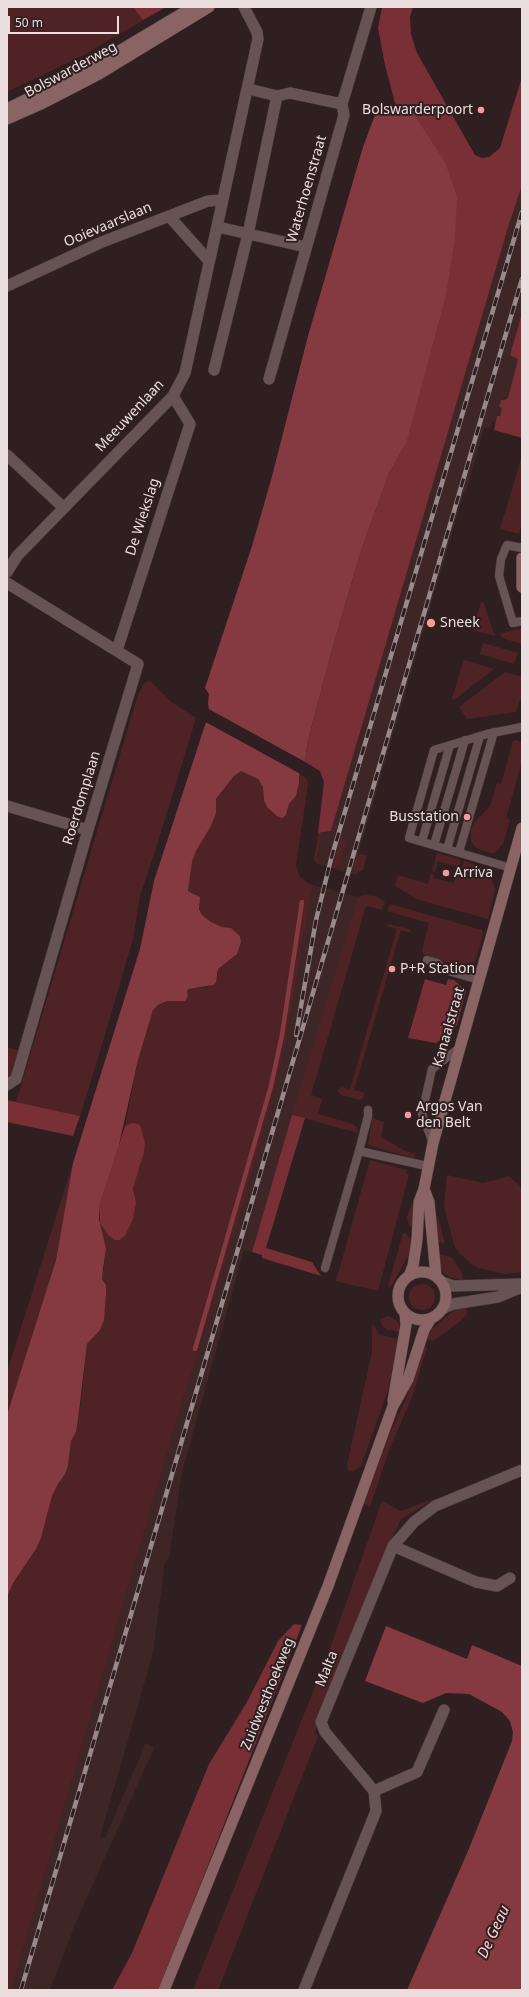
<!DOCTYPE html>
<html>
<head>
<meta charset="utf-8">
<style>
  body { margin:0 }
  #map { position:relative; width:529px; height:1997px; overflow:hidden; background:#301f20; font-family:"Noto Sans",sans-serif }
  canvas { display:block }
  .frame { position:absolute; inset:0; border:8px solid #e9dedd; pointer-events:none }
  .scale { position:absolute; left:8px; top:16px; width:111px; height:18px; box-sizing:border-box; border:2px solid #e9dedd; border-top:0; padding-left:5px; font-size:12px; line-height:14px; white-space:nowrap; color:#e9dedd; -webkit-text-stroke:3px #301f20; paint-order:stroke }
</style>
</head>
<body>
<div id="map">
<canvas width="529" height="1997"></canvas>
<div class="frame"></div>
<div class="scale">50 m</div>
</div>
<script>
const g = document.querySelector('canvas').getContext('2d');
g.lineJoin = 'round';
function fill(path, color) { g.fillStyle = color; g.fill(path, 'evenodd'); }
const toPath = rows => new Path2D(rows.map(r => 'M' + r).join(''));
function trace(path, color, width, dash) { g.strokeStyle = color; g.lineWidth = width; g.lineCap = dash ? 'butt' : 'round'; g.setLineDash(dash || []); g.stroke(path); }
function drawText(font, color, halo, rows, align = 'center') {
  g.font = font + ' "Noto Sans",sans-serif'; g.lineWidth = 4; g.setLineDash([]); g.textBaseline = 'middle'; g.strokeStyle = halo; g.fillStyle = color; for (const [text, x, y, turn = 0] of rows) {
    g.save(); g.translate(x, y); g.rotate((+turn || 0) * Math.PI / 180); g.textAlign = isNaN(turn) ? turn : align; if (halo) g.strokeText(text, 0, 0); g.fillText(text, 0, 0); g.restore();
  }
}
const built = toPath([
  [522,186,522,314,510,355,518,359,508,398,501,400,502,408,500,417,497,416,495,423,492,422,491,428,484,428,466,492,464,492,358,854,366,858,361,871,356,875,318,864,320,842,322,833,331,831,509,224],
  [313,885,358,897,252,1252,244,1250,182,1472,169,1558,165,1562,153,1653,100,1837,105,1838,146,1743,154,1748,76,1922,50,1990,11,1990,174,1429,244,1201,276,1085,286,1040]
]);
const green = toPath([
  [7,7,166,7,82,56,7,92],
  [522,456,522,522,519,534,500,529],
  [481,602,483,602,495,636,473,630],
  [522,628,522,644,502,638,500,634],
  [483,643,518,653,514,664,480,654],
  [464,660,494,669,454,700,452,698],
  [505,672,522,677,522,694,516,712,467,719,459,707],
  [150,681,170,701,196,718,158,842,140,896,133,939,101,1048,80,1116,16,1102,138,695,144,683],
  [516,740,522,743,522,761,506,818,510,820,503,844,496,852,492,853,481,850,475,847,471,841,471,829,474,823,490,806,497,783,501,784,513,741],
  [241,771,258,779,263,787,264,800,286,815,289,804,296,796,299,783,299,773,307,779,308,785,296,865,299,876,309,884,313,885,286,1040,276,1085,244,1201,174,1429,11,1990,7,1990,7,1597,13,1583,36,1549,41,1538,52,1496,68,1466,71,1441,76,1432,81,1404,87,1344,100,1330,106,1285,102,1279,105,1261,100,1223,108,1235,135,1194,133,1188,134,1179,141,1165,132,1123,125,1126,138,1060,153,1010,158,1005,167,1001,185,1001,187,991,189,989,207,987,218,975,218,969,222,964,237,954,241,942,240,936,231,928,222,927,211,922,202,915,194,893,188,891,192,862,196,851,211,826,216,813,216,800,234,776],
  [318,833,322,833,318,855,318,864,314,859],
  [341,838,346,840,338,867,333,867],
  [437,853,461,860,459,867,438,861,435,872,432,871],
  [358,854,367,855,363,870,357,871,353,870],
  [464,861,482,867,492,878,495,890,488,919,416,899,395,886,398,875,428,884,431,873,434,874,433,878,454,883,457,875,460,875],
  [364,895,376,896,385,902,382,910,366,906,311,1095,322,1099,318,1114,353,1124,357,1128,358,1133,292,1115,358,897],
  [390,904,482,930,483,935,475,962,461,967,423,954,422,950,429,923,387,911],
  [389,924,409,929,411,933,401,930,354,1090,365,1093,364,1097,360,1100,341,1095,338,1091,340,1087,350,1089,397,929,386,926],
  [7,1047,18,1050,8,1087,7,1087],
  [372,1118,384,1122,381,1137,405,1151,415,1154,414,1158,368,1145],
  [370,1160,407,1170,406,1174,409,1175,378,1291,336,1281],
  [73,1163,56,1260,7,1415,7,1372],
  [447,1175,483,1183,509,1176,520,1186,522,1196,522,1272,505,1274,479,1268,473,1265,459,1253,454,1245,444,1206],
  [412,1202,414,1218,413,1228,409,1225,407,1217],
  [438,1216,445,1244,437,1241,435,1217],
  [403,1233,405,1233,412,1240,409,1254,393,1283,387,1290],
  [438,1253,452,1258,461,1271,463,1280,449,1277,444,1273,441,1268],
  '409 1297a13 13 0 1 1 26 0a13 13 0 1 1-26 0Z',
  [462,1307,467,1307,467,1313,463,1319,433,1341,426,1339,432,1329,452,1312],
  [388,1316,396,1320,399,1324,399,1332,387,1330,382,1326,380,1319],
  [372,1324,380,1335,399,1339,388,1390,361,1466,352,1472,348,1470,347,1465,372,1352],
  [423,1346,427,1347,412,1397,389,1450,370,1507,363,1503,392,1429,407,1397],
  [434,1499,401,1519,395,1531,320,1715,315,1732,318,1736,218,1990,193,1990,327,1657,382,1501,401,1511]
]);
const forest = toPath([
  [133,7,166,7,143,20],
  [382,7,413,7,410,17,411,34,417,53,475,155,482,158,489,157,500,148,522,77,522,186,509,224,331,831,318,833,324,782,320,771,305,762,308,740,333,646,361,551,389,473,406,444,413,113,395,103,385,65,378,28],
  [522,313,522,438,494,430,497,416,500,416,502,408,499,407,501,400,504,400,508,398,518,359,510,355],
  [425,979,446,985,448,979,454,980,466,991,457,1025,453,1031,436,1043,408,1038],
  [7,1100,80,1116,73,1136,7,1122],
  [292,1115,305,1118,266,1248,312,1262,321,1276,262,1258,262,1255,252,1252],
  [132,1123,138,1124,141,1127,145,1143,144,1152,133,1188,136,1203,133,1219,126,1234,120,1240,115,1240,108,1235,100,1223,100,1204,125,1126],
  [294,1624,302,1625,159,1990,112,1990,132,1953,209,1764,247,1702,278,1641]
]);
const water = toPath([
  [392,110,413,113,445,162,457,197,455,238,446,295,406,444,389,473,361,551,333,646,308,740,305,762,209,710,208,703,209,694,205,688,252,546,271,480,308,336,363,147,375,115],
  [206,722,299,773,299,783,296,796,289,804,286,815,282,818,277,816,267,807,264,800,263,787,258,779,241,771,234,776,216,799,216,813,211,826,196,851,192,862,188,891,200,897,199,909,202,915,211,922,222,927,231,928,240,936,241,942,237,954,218,969,216,982,213,985,189,989,187,991,188,996,185,1001,167,1001,158,1005,153,1010,138,1060,119,1145,100,1204,99,1219,106,1249,103,1269,102,1279,106,1285,106,1294,104,1320,100,1330,87,1344,78,1420,76,1432,71,1441,68,1466,65,1474,58,1484,52,1496,41,1538,36,1549,13,1583,7,1597,7,1415,56,1260,73,1163,140,949,154,881],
  [386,1626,467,1659,472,1645,522,1666,522,1990,407,1990,468,1851,512,1741,513,1732,510,1721,502,1712,469,1694,446,1693,423,1703,365,1681]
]);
const pier = toPath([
  [207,708,305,762,304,764,209,711],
  [207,720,300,771,299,773,204,721]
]);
const stream = toPath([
  [195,1349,271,1086,282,1035,302,902]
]);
const service = toPath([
  [522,548,507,545,501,559,499,576,513,623,522,621],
  [422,841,450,745],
  [434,845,465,740],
  [447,849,480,736],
  [459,852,494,732],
  [511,868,409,838,434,750,487,734,522,727],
  [427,960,437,963,445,970,479,980],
  [433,1143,422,1114,432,1069,458,1049],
  [359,1151,427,1166],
  [325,1268,359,1151,368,1116,368,1110]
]);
const minor = toPath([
  [249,89,277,96,290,93,342,104],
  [169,216,209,261],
  [218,227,306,247],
  [7,286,102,242,208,201,222,200],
  [214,370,248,234,277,96],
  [269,379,344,115,342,104,371,7],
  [7,455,64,508],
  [7,572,17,556,173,396,185,373,258,39,257,32,244,7],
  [7,583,138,664,88,830,16,1079,7,1085],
  [117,650,190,424,173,396],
  [7,806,88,830],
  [442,1282,453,1286,522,1284],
  [444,1308,453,1304,498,1297,522,1287],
  [393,1546,476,1582,497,1586,510,1578],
  [374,1791,417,1772,444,1710],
  [304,1990,376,1811,374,1791,325,1732,321,1722,393,1546,414,1522,435,1506,522,1470]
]);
const secondary = toPath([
  [7,109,94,66,193,7],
  [7,119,41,104,99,74,209,7],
  [522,558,522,587],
  [424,1189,429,1202,436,1276],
  '398 1296a24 24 0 1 1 48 0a24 24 0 1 1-48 0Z',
  [409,1276,413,1266,417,1240,419,1202,424,1189,433,1143,522,828],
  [393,1401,406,1325,405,1313],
  [164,1990,328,1586,393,1406,408,1379,424,1330,430,1320]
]);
const rail = toPath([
  [296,1035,316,920,331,859,522,212],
  [21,1990,522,279]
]);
const markers = [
  [481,110,4,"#f59b9e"],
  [431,623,5,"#f59b9e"],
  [467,817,4,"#f59b9e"],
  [446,873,4,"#f59b9e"],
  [392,969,4,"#f59b9e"],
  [408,1115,4,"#f59b9e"]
];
const streetNames = [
  ["Bolswarderweg",71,70,-28],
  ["Waterhoenstraat",307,189,-74],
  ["Ooievaarslaan",108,225,-23],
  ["Meeuwenlaan",130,416,-47],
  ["De Wiekslag",143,517,-72],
  ["Roerdomplaan",82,798,-73],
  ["Kanaalstraat",449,1027,-74],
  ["Malta",327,1669,-68],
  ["Zuidwesthoekweg",268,1694,-68]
];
const poiNames = [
  ["Bolswarderpoort",473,110,"right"],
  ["Sneek",440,623],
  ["Busstation",459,817,"right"],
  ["Arriva",454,873],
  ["P+R Station",400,969],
  ["Argos Van",416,1107],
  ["den Belt",416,1123]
];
const waterNames = [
  ["De Geau",494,1932,-65]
];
fill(built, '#3e2627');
fill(green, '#4f2326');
fill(forest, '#782f36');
fill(water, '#843a40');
fill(pier, '#301f20');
trace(stream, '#843a40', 4.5);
trace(service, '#493c3c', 9);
trace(minor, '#493c3c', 12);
trace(secondary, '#493c3c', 12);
trace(service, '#675353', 8);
trace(minor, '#675353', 11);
trace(secondary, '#8a6364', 11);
trace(rail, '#988a8a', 4.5);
trace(rail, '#301f20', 3, [9]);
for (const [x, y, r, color] of markers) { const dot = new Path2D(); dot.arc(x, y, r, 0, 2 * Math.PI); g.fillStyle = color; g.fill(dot); trace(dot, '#301f20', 1.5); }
drawText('14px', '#e9dedd', '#301f20', streetNames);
drawText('14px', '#e9dedd', '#301f20', poiNames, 'left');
drawText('italic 15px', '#fecfd0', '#301f20', waterNames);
</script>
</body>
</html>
